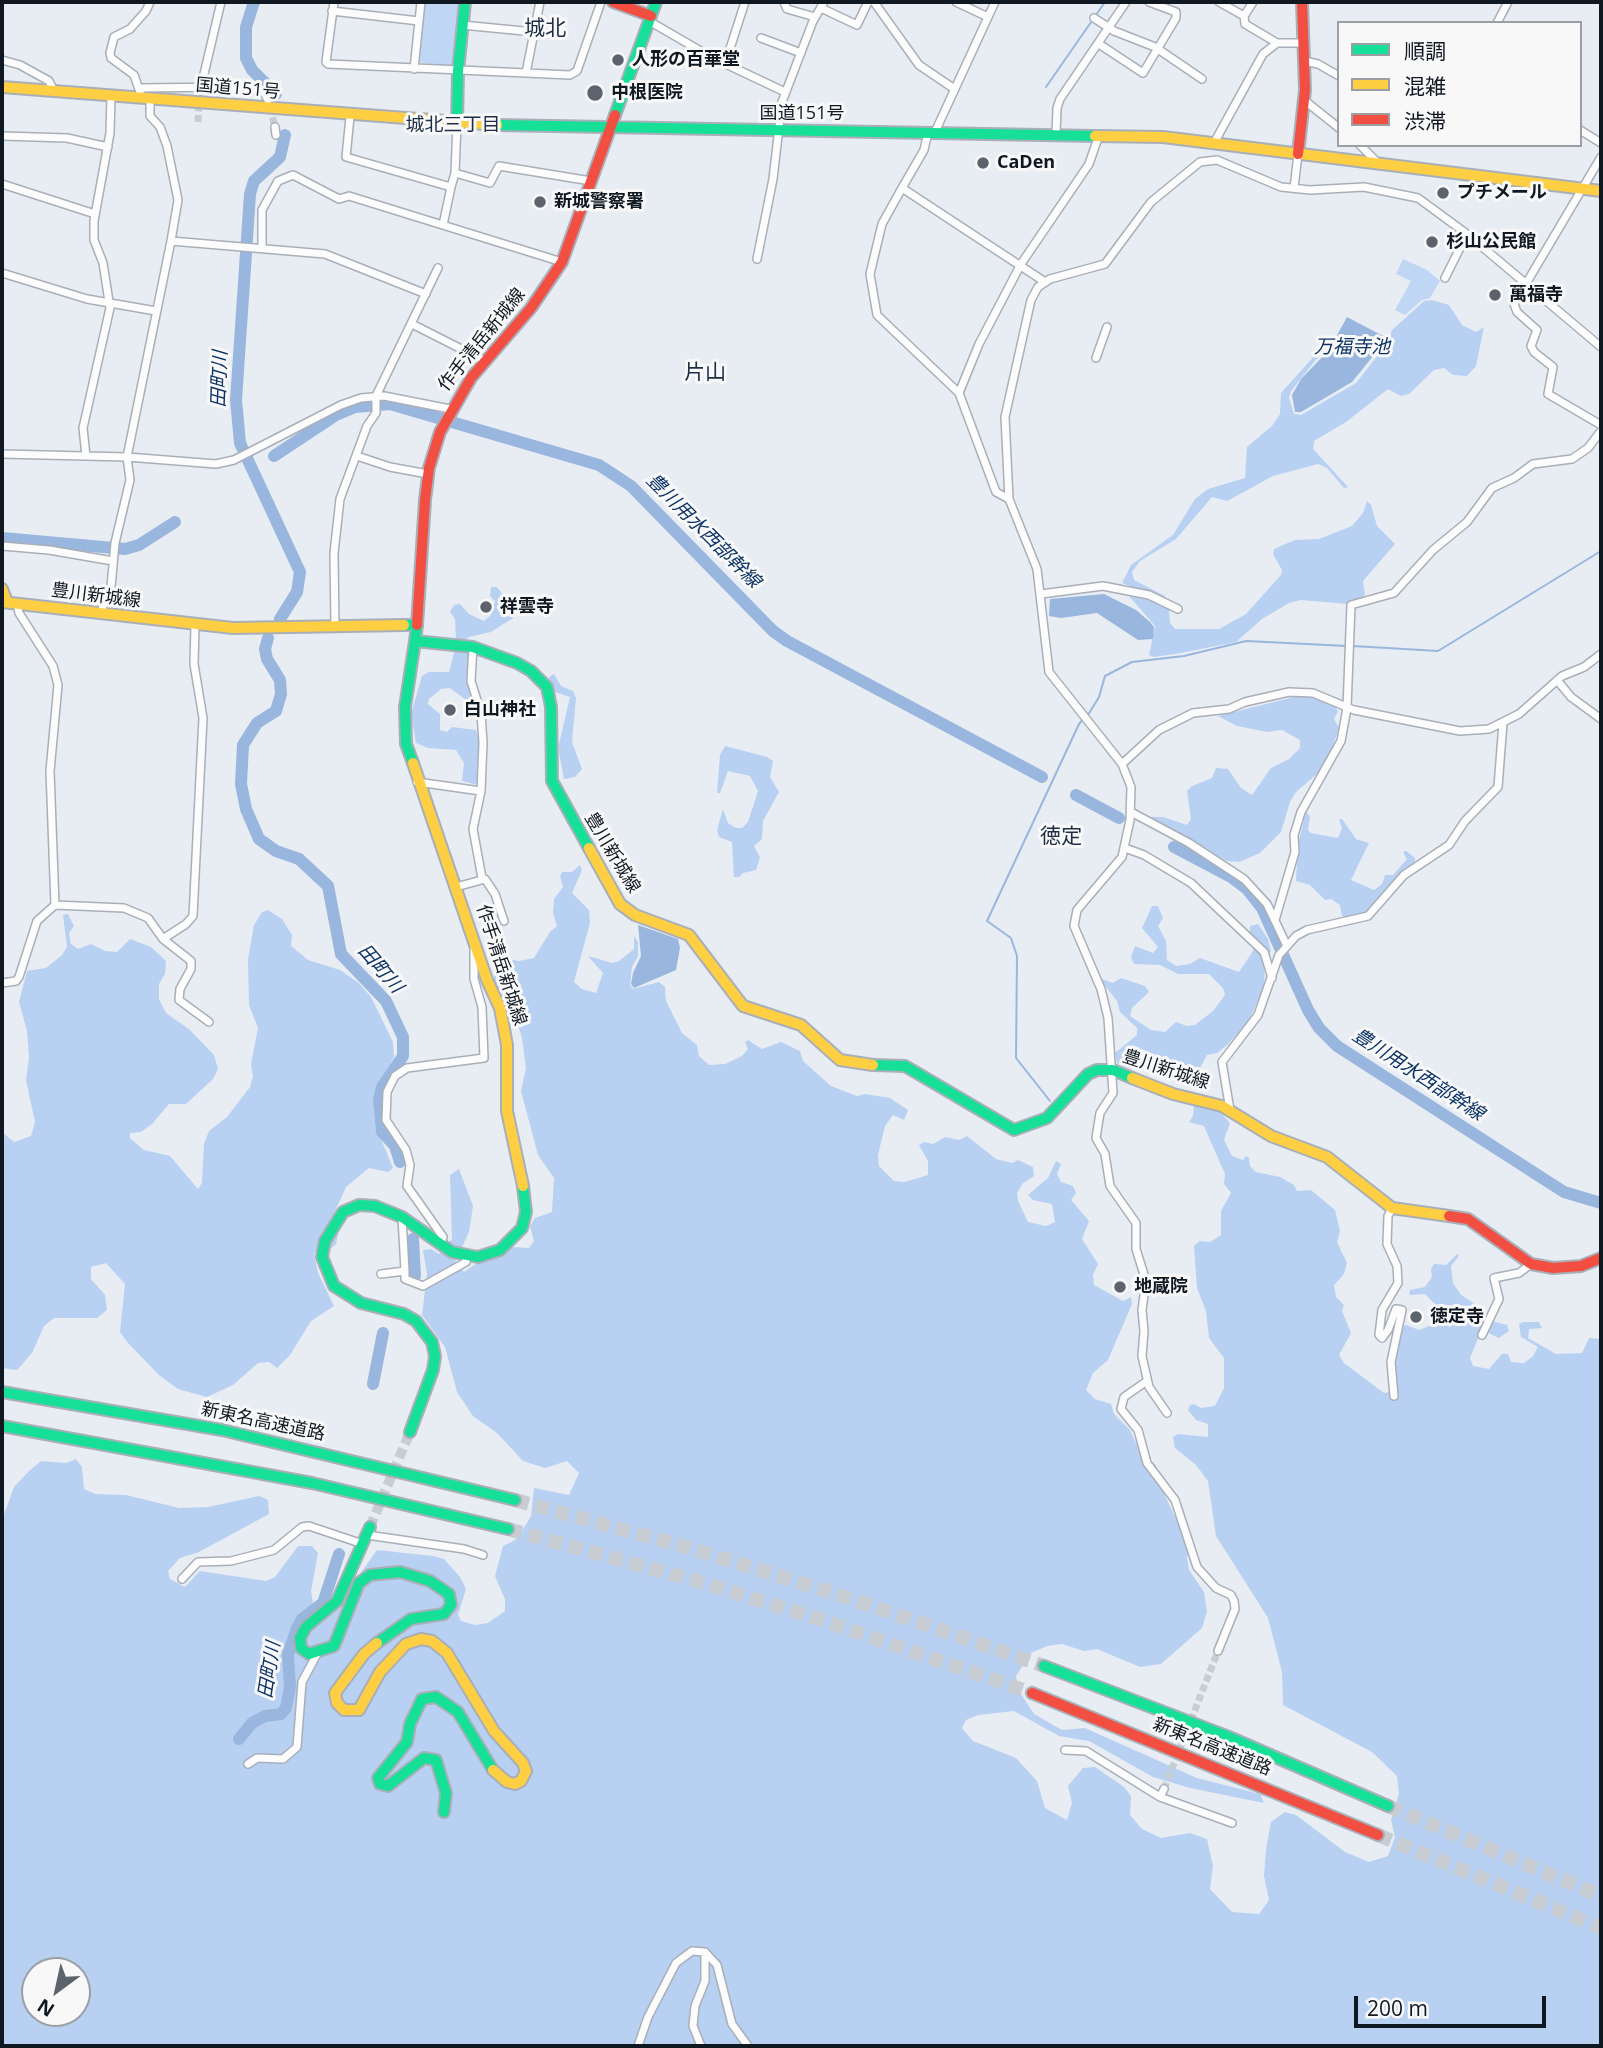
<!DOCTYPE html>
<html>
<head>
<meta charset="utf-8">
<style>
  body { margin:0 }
  #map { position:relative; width:1603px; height:2048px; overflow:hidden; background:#e8edf4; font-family:"Open Sans","Noto Sans JP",sans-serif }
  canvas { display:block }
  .frame { position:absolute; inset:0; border:4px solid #101822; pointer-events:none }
  .legend { position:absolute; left:1337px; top:21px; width:245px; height:126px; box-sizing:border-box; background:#f8f8f8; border:2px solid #9b9ea2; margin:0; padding:9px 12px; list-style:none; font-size:21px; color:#101822 }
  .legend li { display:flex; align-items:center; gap:14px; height:35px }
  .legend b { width:35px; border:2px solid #9b9ea2 }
  .north { position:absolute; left:21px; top:1957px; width:70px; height:70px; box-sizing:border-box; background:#f8f8f8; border:2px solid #9b9ea2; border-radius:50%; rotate:213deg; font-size:19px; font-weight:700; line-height:28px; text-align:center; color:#101822 }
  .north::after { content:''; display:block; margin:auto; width:24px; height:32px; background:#5c636c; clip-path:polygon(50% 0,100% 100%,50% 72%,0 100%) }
  .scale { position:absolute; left:1354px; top:1996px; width:192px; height:32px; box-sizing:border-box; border:4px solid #101822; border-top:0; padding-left:9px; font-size:21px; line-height:24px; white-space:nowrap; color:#101822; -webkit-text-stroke:5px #f8f8f8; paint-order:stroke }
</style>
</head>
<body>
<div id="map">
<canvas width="1603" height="2048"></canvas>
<div class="frame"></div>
<ul class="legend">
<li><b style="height:9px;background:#16e098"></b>順調</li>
<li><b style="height:9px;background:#ffcf43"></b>混雑</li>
<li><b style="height:9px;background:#f24e42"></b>渋滞</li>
</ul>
<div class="north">N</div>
<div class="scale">200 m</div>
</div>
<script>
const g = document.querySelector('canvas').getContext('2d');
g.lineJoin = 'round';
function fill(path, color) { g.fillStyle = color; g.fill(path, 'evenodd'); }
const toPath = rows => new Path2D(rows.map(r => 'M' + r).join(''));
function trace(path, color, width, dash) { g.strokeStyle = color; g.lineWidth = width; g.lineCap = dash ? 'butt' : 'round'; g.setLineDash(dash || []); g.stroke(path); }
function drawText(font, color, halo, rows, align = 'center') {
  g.font = font + ' "Open Sans","Noto Sans JP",sans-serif'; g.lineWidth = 6; g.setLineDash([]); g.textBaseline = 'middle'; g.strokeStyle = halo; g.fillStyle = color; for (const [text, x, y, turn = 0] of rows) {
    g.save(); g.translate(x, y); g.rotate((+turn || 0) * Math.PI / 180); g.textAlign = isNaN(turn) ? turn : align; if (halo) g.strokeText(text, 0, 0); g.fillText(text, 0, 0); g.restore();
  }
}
const green = toPath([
  [424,2,462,2,454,65,450,67,418,62],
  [1403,259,1427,270,1440,281,1430,298,1422,300,1405,315,1395,310,1411,281,1396,274]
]);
const forest = toPath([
  [1432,300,1449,305,1462,325,1476,332,1484,327,1476,366,1467,376,1453,375,1444,368,1434,370,1409,394,1401,396,1388,389,1346,422,1314,441,1313,449,1348,487,1344,488,1327,468,1318,464,1273,476,1227,501,1212,497,1176,539,1140,561,1132,572,1134,580,1165,596,1165,599,1122,583,1131,565,1173,535,1195,499,1208,489,1245,478,1247,447,1272,426,1280,414,1281,393,1326,343,1330,342,1291,391,1289,398,1294,414,1301,415,1356,383,1389,341,1392,330,1424,301],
  [1367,501,1371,505,1377,526,1395,544,1363,581,1365,594,1363,598,1348,604,1301,600,1289,603,1262,619,1236,642,1181,653,1154,657,1149,655,1155,626,1129,596,1154,601,1169,610,1170,623,1175,629,1219,629,1246,614,1281,575,1282,570,1273,554,1274,549,1295,540,1319,539,1352,526,1363,513],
  [491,587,497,587,509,603,518,601,513,618,491,632,469,637,464,641,456,641,455,619,450,612,454,605,460,604,469,614,484,621,491,615,495,601,490,596],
  [455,649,470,650,467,671,471,699,466,700,450,688,441,689,429,699,428,704,440,714,440,730,447,732,452,727,476,730,480,742,477,785,462,781,464,763,456,750,428,748,416,743,411,714,422,676,429,672,449,672],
  [554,674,561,686,573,691,576,698,572,742,582,769,575,777,564,779,558,748,570,697,555,692,549,684,549,677],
  [1302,695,1332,703,1338,711,1334,719,1339,728,1330,754,1318,773,1296,792,1290,802,1281,832,1260,853,1239,862,1227,861,1148,820,1148,817,1163,817,1187,825,1191,819,1187,791,1192,786,1212,778,1216,768,1228,769,1241,788,1252,795,1271,768,1289,759,1300,748,1300,740,1282,730,1267,732,1237,726,1218,716],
  [725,746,767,757,773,761,770,777,779,792,763,821,762,839,754,846,760,857,756,870,743,873,739,877,734,877,732,842,719,837,717,830,723,809,728,823,736,828,742,828,748,822,758,791,750,776,728,771,720,793,717,793,720,755],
  [1306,812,1310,816,1308,830,1311,833,1338,838,1342,828,1339,819,1342,819,1356,839,1369,843,1351,880,1374,890,1382,884,1385,875,1393,875,1407,859,1403,852,1406,851,1415,858,1415,864,1395,879,1370,910,1353,920,1342,916,1340,905,1331,899,1325,900,1310,885,1296,881,1298,844],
  [580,865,582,870,572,893,589,910,590,923,574,982,582,989,596,993,603,973,588,956,612,963,619,961,634,949,634,936,638,942,638,956,632,967,630,985,633,989,659,982,665,987,666,1001,682,1033,697,1045,699,1056,709,1065,725,1064,742,1056,748,1049,745,1042,748,1040,762,1049,781,1042,800,1051,803,1061,831,1086,857,1096,865,1094,890,1098,908,1110,904,1120,893,1115,885,1126,878,1155,879,1166,894,1181,905,1182,928,1175,928,1161,919,1145,924,1142,933,1144,945,1137,959,1140,967,1136,996,1159,1012,1163,1018,1160,1033,1167,1034,1176,1023,1183,1017,1193,1018,1201,1028,1222,1046,1226,1055,1222,1052,1204,1033,1200,1028,1195,1048,1178,1056,1161,1061,1164,1057,1174,1061,1182,1073,1186,1076,1193,1071,1200,1089,1221,1082,1239,1098,1264,1093,1275,1094,1285,1123,1301,1131,1297,1132,1304,1108,1360,1093,1373,1086,1390,1095,1399,1111,1404,1114,1414,1130,1430,1140,1452,1156,1465,1157,1479,1190,1548,1187,1558,1189,1570,1204,1592,1207,1612,1202,1628,1161,1664,1140,1667,1097,1649,1084,1651,1062,1644,1047,1646,1031,1653,1016,1676,1019,1691,1034,1714,1062,1730,1085,1728,1197,1778,1260,1794,1264,1803,1190,1788,1153,1777,1089,1741,1059,1736,1014,1711,978,1715,966,1720,962,1728,973,1741,1016,1758,1037,1781,1045,1808,1067,1820,1072,1803,1068,1786,1083,1768,1095,1767,1124,1787,1131,1796,1130,1815,1142,1829,1161,1838,1190,1833,1207,1839,1213,1866,1210,1889,1232,1912,1259,1914,1269,1900,1264,1876,1266,1849,1271,1822,1285,1812,1296,1815,1345,1852,1369,1862,1388,1856,1395,1837,1391,1820,1399,1794,1397,1776,1372,1752,1283,1705,1282,1672,1268,1618,1216,1536,1208,1481,1196,1465,1175,1448,1173,1437,1178,1434,1208,1437,1208,1424,1196,1420,1188,1410,1190,1405,1194,1404,1201,1408,1215,1406,1224,1388,1224,1358,1209,1338,1206,1311,1197,1288,1194,1246,1200,1241,1210,1242,1221,1235,1221,1211,1231,1193,1224,1184,1225,1174,1204,1126,1189,1122,1193,1116,1194,1105,1219,1111,1230,1123,1224,1140,1232,1156,1243,1160,1246,1156,1249,1158,1250,1166,1256,1172,1280,1177,1294,1185,1297,1191,1311,1190,1335,1210,1340,1231,1337,1242,1347,1263,1344,1274,1334,1285,1336,1297,1344,1305,1342,1311,1351,1333,1339,1355,1344,1363,1384,1393,1395,1391,1392,1359,1401,1327,1406,1325,1419,1330,1432,1325,1440,1318,1437,1306,1425,1294,1409,1295,1410,1290,1425,1287,1432,1277,1431,1269,1434,1264,1446,1265,1457,1254,1459,1256,1451,1266,1453,1283,1461,1295,1472,1302,1484,1319,1507,1325,1509,1331,1499,1338,1486,1332,1480,1334,1470,1358,1473,1366,1489,1369,1502,1354,1508,1354,1511,1362,1524,1363,1533,1356,1538,1347,1521,1337,1519,1324,1523,1322,1539,1322,1542,1328,1529,1329,1528,1338,1556,1354,1582,1353,1589,1338,1601,1339,1601,2046,2,2046,2,1520,14,1487,28,1472,41,1461,66,1463,76,1459,82,1467,84,1489,95,1494,126,1495,179,1508,208,1507,259,1496,268,1500,269,1514,199,1552,180,1558,168,1571,170,1579,185,1587,200,1571,266,1581,275,1577,298,1546,312,1546,318,1553,311,1591,313,1604,317,1610,331,1615,377,1550,433,1556,444,1559,460,1577,466,1589,458,1615,461,1621,475,1625,488,1623,505,1611,505,1599,495,1576,503,1546,517,1539,531,1516,534,1488,569,1495,579,1473,567,1461,545,1468,523,1461,497,1433,473,1416,457,1392,445,1347,422,1315,427,1274,423,1250,431,1249,439,1254,452,1239,450,1175,459,1169,473,1206,469,1232,455,1262,464,1272,480,1261,499,1257,513,1247,529,1248,534,1241,530,1226,535,1218,552,1212,554,1178,538,1155,521,1091,526,1068,522,1038,513,1009,495,984,493,970,506,959,519,961,534,958,550,932,557,926,553,913,554,899,563,887,560,876,562,872,572,872],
  [35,1971,77,1971,77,2013,35,2013],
  [1152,906,1158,906,1163,918,1158,926,1166,941,1167,960,1176,966,1190,964,1200,958,1239,972,1253,951,1255,940,1250,932,1250,926,1258,924,1268,939,1271,951,1265,962,1264,986,1248,1023,1227,1045,1217,1053,1207,1055,1200,1068,1168,1061,1142,1049,1135,1052,1136,1067,1130,1069,1117,1063,1115,1053,1137,1035,1137,1028,1120,1012,1117,1001,1099,978,1113,983,1121,978,1145,986,1149,992,1132,1008,1130,1016,1151,1030,1165,1032,1176,1022,1187,1026,1195,1025,1213,1011,1225,995,1223,988,1209,974,1178,974,1160,965,1134,964,1131,957,1135,946,1153,953,1158,947,1142,928],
  [268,910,282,919,292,935,291,946,308,960,340,970,359,983,371,997,393,1042,394,1057,377,1090,374,1104,375,1125,393,1168,388,1172,369,1168,346,1187,335,1211,340,1224,336,1244,329,1250,319,1249,314,1254,318,1273,334,1306,311,1321,290,1355,277,1368,269,1362,258,1363,233,1385,207,1397,178,1389,159,1375,128,1343,120,1332,125,1284,106,1263,91,1267,91,1279,105,1295,107,1310,97,1318,54,1318,44,1326,32,1353,17,1370,2,1368,2,1132,14,1142,31,1136,35,1122,26,1080,29,1058,27,1031,19,1002,27,971,46,968,62,955,67,947,63,915,68,914,74,926,69,933,71,944,78,949,91,944,105,951,117,952,130,939,151,947,166,961,165,974,159,984,159,999,166,1013,190,1030,214,1055,218,1069,213,1079,186,1104,169,1104,152,1124,141,1132,130,1133,130,1138,144,1150,170,1156,198,1189,202,1183,204,1144,209,1131,227,1117,250,1087,253,1076,251,1064,258,1028,249,1005,248,959,254,925,262,912]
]);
const water = toPath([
  [1347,317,1385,337,1383,344,1352,382,1301,412,1295,412,1292,395,1301,379,1329,350],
  [1104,594,1136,610,1150,622,1154,627,1153,639,1138,640,1097,613,1061,618,1049,616,1050,599],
  [638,925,678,939,680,948,676,970,634,988,631,984,633,973,641,956]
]);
const stream = toPath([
  [1046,87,1105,2],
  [1353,646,1438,651,1601,551],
  [1088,715,1099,697,1105,676,1132,662,1184,656,1246,641,1347,646],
  [1050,1101,1016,1058,1017,956,1011,938,987,921,1079,724,1084,718]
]);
const river = toPath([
  [254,2,246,27,246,58,252,70,276,94],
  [274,456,336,415,355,407,390,404,599,465,631,486,773,631,787,641,1042,777],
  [2,538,125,549,139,545,175,522],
  [280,619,297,592,300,572,240,443,236,400,250,194,254,181,280,157,285,135],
  [268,638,265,649,267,659,280,680,281,694,276,711,257,723,243,745,241,784,246,809,259,839,276,851,299,859,328,886,341,954,386,1001,403,1037,403,1056,382,1087,379,1100,382,1132,395,1146,400,1162],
  [1076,795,1119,818],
  [1174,847,1231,877,1247,889,1262,908,1308,1010,1319,1028,1337,1046,1564,1192,1601,1203],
  [413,1239,415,1276],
  [373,1384,383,1333],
  [239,1739,252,1723,265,1716,281,1714,286,1708,290,1687,288,1655,297,1628,302,1619,323,1603,339,1554]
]);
const streetTunnel = toPath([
  [270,107,275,127],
  [198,122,199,102],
  [1164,1789,1218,1651]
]);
const secondaryTunnel = toPath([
  [370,1527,410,1432]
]);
const highwayTunnel = toPath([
  [515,1500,686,1547,846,1597,1044,1666],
  [508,1529,697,1581,822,1620,1032,1693],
  [1388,1806,1601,1896],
  [1378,1835,1601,1928]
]);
const street = toPath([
  [334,2,326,62,328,64,570,75,577,71,601,2],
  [784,2,787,9,815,17],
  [874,2,919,65,953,88],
  [956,2,988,17],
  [1219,2,1244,16,1245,24,1277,43],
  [821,8,857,25,868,2],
  [332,11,419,21],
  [1244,16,1253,2],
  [1094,18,1114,31,1155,47,1202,79],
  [649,21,711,57,785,92],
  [1497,23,1508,2],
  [462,25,534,32],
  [761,38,801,53],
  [1099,44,1143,73,1176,18,1176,12,1149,2],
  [2,60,20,65,49,81,54,91],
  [1304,61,1318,64,1339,76],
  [725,64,745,2],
  [414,69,421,2],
  [526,73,540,2],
  [140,88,230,87,263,91,268,100],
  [200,91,221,2],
  [140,92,134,75,111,58,110,53,114,37,130,29,146,11,150,2],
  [150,100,150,116,160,127,167,146,178,200,171,241],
  [1304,100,1339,128],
  [350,117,346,157,451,187,455,173,490,183,499,166,591,181],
  [275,127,276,135],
  [1580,130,1601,143],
  [928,132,924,150,902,188,1045,282],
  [935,132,995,2],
  [1056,134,1057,108,1060,99,1126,2],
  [2,136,67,138,108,147],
  [1214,143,1263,54,1277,43,1302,43],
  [1360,145,1377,162],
  [1601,157,1514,304,1517,312,1537,330,1531,346,1534,352,1553,367,1548,394,1601,425],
  [455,173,457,124],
  [2,184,95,214],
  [902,188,882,224,870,274,877,315,959,393,996,492,1009,499],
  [1294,188,1298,154],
  [443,225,451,187],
  [262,248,262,210,278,181,293,175,339,199,349,196,562,262],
  [757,259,773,179,782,102,813,21,824,2],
  [2,273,87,299,156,311],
  [1445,278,1467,234],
  [412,324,485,361],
  [1096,358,1107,327],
  [959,393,979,344,1021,264,1089,164,1099,135],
  [2,454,127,457,216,464,234,460,341,405,361,398,384,396,450,409],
  [86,456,83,428,110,308,103,263,94,240,94,221,110,133,111,96],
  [357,456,390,467,428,474],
  [2,546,49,550,113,561],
  [1041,594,1103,586,1149,595,1178,609],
  [17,603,19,613,53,666,58,685,50,771,55,905],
  [100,614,111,587,115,543,130,480,127,457,171,241,325,254,426,294],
  [335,627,334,553,340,499,367,426,376,413,376,396,438,268],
  [473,647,471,681,481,713,483,743,481,791,473,829,482,878],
  [1557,680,1571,697,1601,719],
  [1122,764,1159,730,1193,713,1229,709,1245,702,1289,692,1313,693,1354,710,1460,731,1489,729,1519,714,1562,676,1584,667,1601,654],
  [417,782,481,791],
  [1131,812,1189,843,1244,879,1267,904,1287,946],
  [1125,848,1144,855,1191,883,1264,952,1272,978],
  [456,887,485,879,495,894,504,921],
  [1275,920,1295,852,1294,835,1301,812,1341,741,1347,708,1351,605,1394,593,1433,550,1467,522,1492,488,1514,478,1533,464,1572,459,1588,448,1601,431],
  [163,939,191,961,191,969,180,989,179,1000,209,1022],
  [2,983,16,981,19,977,37,921,55,905,124,908,148,918,163,939,186,924,193,916,203,718,194,664,195,625],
  [1230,1110,1222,1062,1258,1015,1279,955,1296,936,1307,930,1368,916,1404,875,1449,845,1465,821,1498,787,1503,723],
  [1392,1208,1388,1216,1387,1244,1397,1266,1398,1283,1382,1310,1379,1335,1382,1338,1388,1330,1396,1309,1402,1310,1391,1362,1394,1396],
  [402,1217,405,1271],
  [440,1245,443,1237,407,1186,410,1165,406,1150,386,1120,387,1092,395,1076,407,1068,484,1058,482,1007,474,979,474,949],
  [381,1274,405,1271,405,1279,423,1286,466,1262,467,1256],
  [1482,1335,1499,1299,1494,1278,1519,1273,1531,1264],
  [1147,1381,1124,1397,1121,1409,1138,1430,1147,1463,1175,1500,1197,1567,1216,1588,1231,1595,1234,1601,1235,1609,1218,1651],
  [1167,1413,1149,1387,1142,1356,1144,1331,1142,1310,1146,1281,1136,1249,1136,1223,1110,1186,1105,1154,1096,1138,1100,1113,1113,1093,1108,1018,1101,989,1074,926,1077,910,1122,857,1130,820,1131,787,1122,764,1049,672,1037,569,1009,499,1005,417,1031,300,1038,287,1050,279,1105,264,1151,202,1200,162,1217,160,1281,187,1310,190,1364,187,1418,198,1467,234,1601,347],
  [367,1535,464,1549,483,1555],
  [182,1579,198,1562,231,1561,274,1550,302,1527,309,1526,363,1544],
  [1065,1750,1086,1751,1160,1797,1164,1789],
  [248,1764,257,1758,283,1759,297,1747,302,1682,317,1654],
  [1160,1797,1232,1823],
  [638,2046,648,2017,676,1963,692,1951,705,1952,717,1965,732,2024,748,2046],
  [701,2046,693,2026,695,2006,705,1981,705,1952]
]);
const fast = toPath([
  [615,115,656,2],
  [457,124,458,71,465,2],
  [497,125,1095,136],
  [404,625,417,625,415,641,473,647,517,663,531,671,547,687,551,707,552,781,589,848],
  [413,763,406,744,405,707,415,641],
  [873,1065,905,1066,1014,1130,1047,1118,1088,1074,1097,1070,1113,1070,1132,1078],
  [2,1392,222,1430,515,1500],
  [2,1426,312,1483,508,1529],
  [410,1432,433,1370,435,1356,432,1342,416,1321,404,1314,361,1303,334,1286,322,1257,325,1241,343,1212,359,1205,375,1206,402,1217,452,1252,478,1257,500,1250,522,1228,526,1212,523,1186],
  [370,1527,337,1601,306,1627,300,1638,301,1648,309,1654,334,1646,359,1583,370,1575,400,1572,430,1581,449,1594,451,1605,444,1614,411,1619,377,1643],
  [1044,1666,1229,1737,1388,1806],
  [444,1812,446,1793,436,1760,424,1758,388,1786,380,1784,378,1778,407,1742,410,1724,422,1699,436,1697,458,1712,493,1770]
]);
const slow = toPath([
  [2,87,497,125],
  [1095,136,1163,137,1601,191],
  [2,589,7,602],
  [2,602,233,628,404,625],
  [413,763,487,980,500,1008,507,1045,507,1111,523,1186],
  [589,848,620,904,635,915,689,935,743,1006,801,1025,840,1060,873,1065],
  [1132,1078,1173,1094,1222,1106,1271,1136,1327,1157,1392,1208,1449,1216],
  [377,1643,364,1654,335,1693,337,1703,344,1710,359,1710,380,1672,406,1644,421,1639,432,1641,447,1653,494,1731,523,1763,526,1771,521,1781,515,1784,507,1782,493,1770]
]);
const jam = toPath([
  [613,2,651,16],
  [1298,154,1305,90,1302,2],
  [417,625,425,500,429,468,440,432,471,378,531,308,562,262,615,115],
  [1449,1216,1468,1219,1531,1264,1553,1268,1581,1266,1601,1258],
  [1032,1693,1378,1835]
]);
const markers = [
  [618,60,7,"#5c636c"],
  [595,93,9,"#5c636c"],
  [983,163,7,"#5c636c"],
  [1443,193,7,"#5c636c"],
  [540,202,7,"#5c636c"],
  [1432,242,7,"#5c636c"],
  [1495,295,7,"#5c636c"],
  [486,607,7,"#5c636c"],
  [450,710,7,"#5c636c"],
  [1120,1287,7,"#5c636c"],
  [1416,1317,7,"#5c636c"]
];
const poiNames = [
  ["人形の百華堂",632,60],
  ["中根医院",611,93],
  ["CaDen",997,163],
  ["プチメール",1457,193],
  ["新城警察署",554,202],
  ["杉山公民館",1446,242],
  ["萬福寺",1509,295],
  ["祥雲寺",500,607],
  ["白山神社",464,710],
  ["地蔵院",1134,1287],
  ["徳定寺",1430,1317]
];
const streetNames = [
  ["国道151号",238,89,5],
  ["国道151号",802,114],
  ["作手清岳新城線",482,340,-51],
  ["豊川新城線",96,596,7],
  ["豊川新城線",612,853,59],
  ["作手清岳新城線",501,965,72],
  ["豊川新城線",1166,1070,18],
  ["新東名高速道路",263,1422,12],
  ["新東名高速道路",1212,1747,22]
];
const neighbourhoodNames = [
  ["城北三丁目",453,126]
];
const waterNames = [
  ["万福寺池",1352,348],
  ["田町川",220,379,-88],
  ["豊川用水西部幹線",703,531,45],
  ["田町川",380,969,49],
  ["豊川用水西部幹線",1418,1075,33],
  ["田町川",270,1670,-81]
];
const quarterNames = [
  ["城北",545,29],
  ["片山",705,373],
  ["徳定",1061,837]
];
fill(green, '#c0d6f5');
fill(forest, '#b8d0f2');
fill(water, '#99b6de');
trace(stream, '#99b6de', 2);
trace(river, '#99b6de', 12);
trace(streetTunnel, '#c8cdd4', 7, [7, 3.5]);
trace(secondaryTunnel, '#c8cdd4', 10, [10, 5]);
trace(highwayTunnel, '#c8cdd4', 14, [14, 7]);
trace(street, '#a9afb8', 10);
trace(fast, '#a9afb8', 14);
trace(slow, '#a9afb8', 14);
trace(jam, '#a9afb8', 14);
trace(street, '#fcfcfd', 7);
trace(fast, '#16e098', 10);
trace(slow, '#ffcf43', 10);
trace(jam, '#f24e42', 10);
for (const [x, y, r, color] of markers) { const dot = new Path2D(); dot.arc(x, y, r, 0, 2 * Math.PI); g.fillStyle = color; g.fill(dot); trace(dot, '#f8f8f8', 2.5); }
drawText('bold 18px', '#101822', '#f8f8f8', poiNames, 'left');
drawText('18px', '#101822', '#f8f8f8', streetNames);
drawText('19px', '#1c2d44', '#f8f8f8', neighbourhoodNames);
drawText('italic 19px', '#0c3364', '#f8f8f8', waterNames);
drawText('21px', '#1c2d44', '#f8f8f8', quarterNames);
</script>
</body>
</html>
